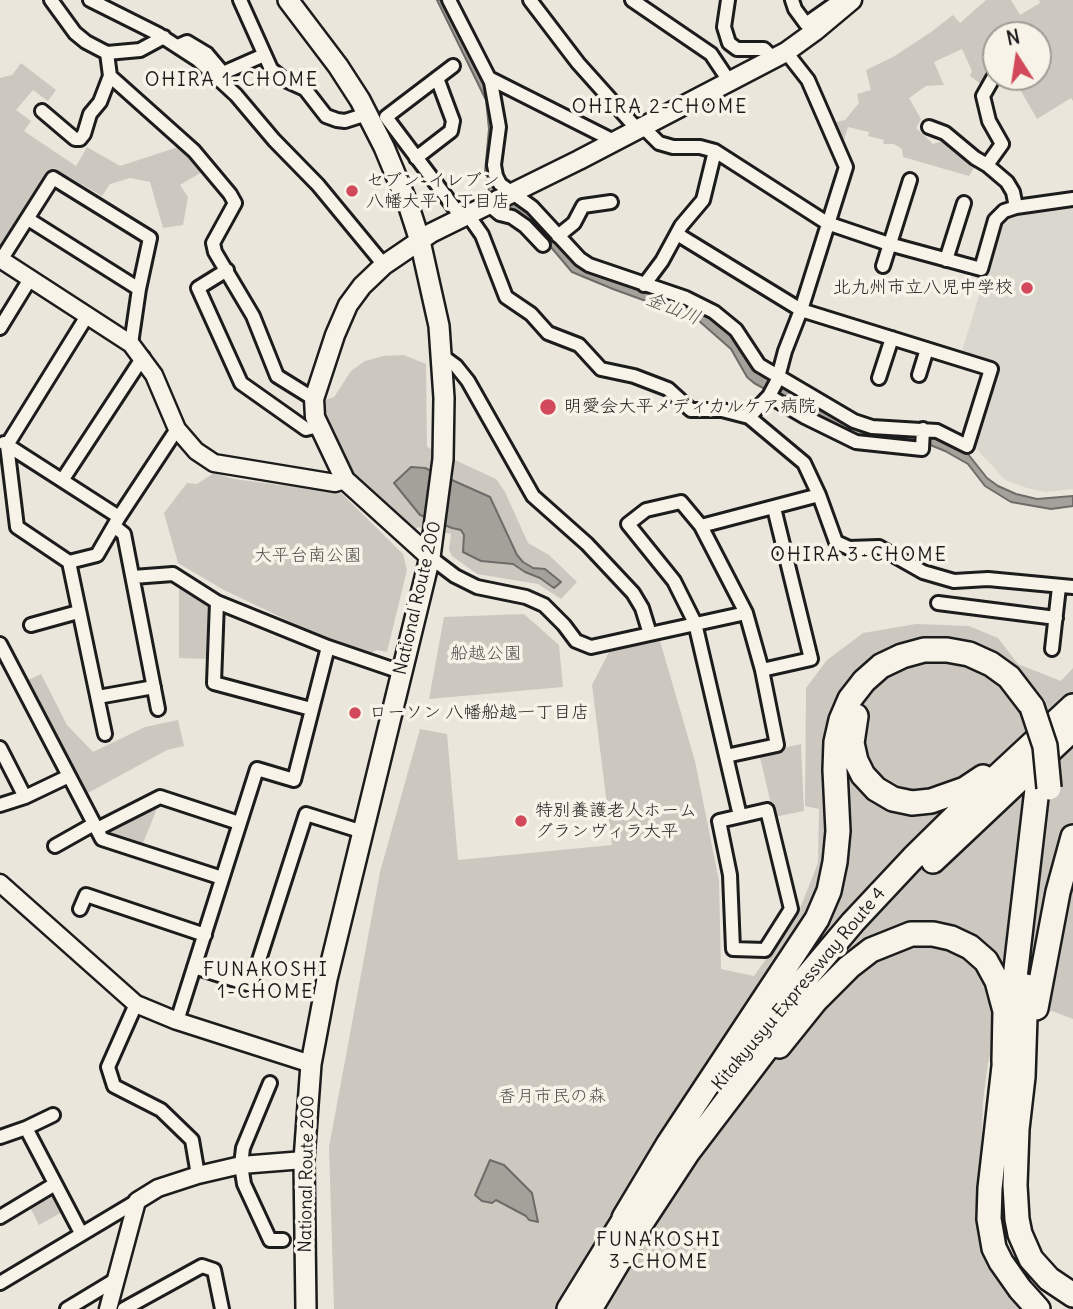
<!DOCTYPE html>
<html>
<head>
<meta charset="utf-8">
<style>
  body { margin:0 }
  #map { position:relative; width:1073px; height:1309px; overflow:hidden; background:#eae6dc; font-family:Delius,sans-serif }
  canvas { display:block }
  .north { position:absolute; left:982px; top:21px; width:70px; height:70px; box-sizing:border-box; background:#f7f3e8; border:2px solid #9f9d96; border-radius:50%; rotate:348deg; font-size:19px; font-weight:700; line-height:28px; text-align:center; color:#1c1c1c }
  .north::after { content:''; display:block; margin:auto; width:24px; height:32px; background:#d1495b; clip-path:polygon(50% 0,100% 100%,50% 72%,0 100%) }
</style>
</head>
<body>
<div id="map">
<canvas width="1073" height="1309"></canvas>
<div class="north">N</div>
</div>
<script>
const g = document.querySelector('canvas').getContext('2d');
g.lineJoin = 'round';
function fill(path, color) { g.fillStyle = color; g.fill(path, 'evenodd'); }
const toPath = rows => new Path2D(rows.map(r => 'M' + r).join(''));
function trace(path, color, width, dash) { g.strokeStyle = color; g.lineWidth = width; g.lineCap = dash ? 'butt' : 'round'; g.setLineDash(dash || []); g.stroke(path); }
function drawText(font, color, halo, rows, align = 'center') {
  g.font = font + ' Delius,"Klee One",sans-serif'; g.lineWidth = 7; g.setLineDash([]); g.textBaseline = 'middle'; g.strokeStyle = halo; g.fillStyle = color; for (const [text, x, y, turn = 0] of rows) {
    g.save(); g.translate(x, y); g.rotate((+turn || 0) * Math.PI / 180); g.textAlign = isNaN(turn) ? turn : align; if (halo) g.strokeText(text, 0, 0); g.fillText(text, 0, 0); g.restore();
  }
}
const built = toPath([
  [1073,206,1073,489,1045,492,1027,488,1005,480,976,448,1000,367,961,354,1002,222,1008,215,1017,212,1044,211]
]);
const green = toPath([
  [986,0,1011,0,1020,15,1040,3,1039,0,1073,0,1073,101,1071,98,1037,119,1013,77,1038,77,1038,35,996,35,996,69,985,87,970,76,972,71,962,49,934,62,944,85,926,86,909,98,921,119,916,128,933,144,945,140,977,163,969,176,903,157,902,149,894,144,883,144,884,140,868,136,869,132,848,127,844,140,840,141,832,123,845,120,859,103,857,94,871,90,866,70,893,57,931,32,953,15,960,23],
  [21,63,56,90,48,101,33,90,16,110,31,121,24,131,76,166,87,147,120,166,181,146,205,170,180,185,188,197,183,225,163,228,150,182,130,178,110,184,102,196,54,168,3,246,0,246,0,78,12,75],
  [404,355,426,364,427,447,496,479,505,492,528,543,549,555,577,582,561,599,538,584,477,574,452,556,449,550,451,534,418,527,410,534,361,487,349,469,331,428,325,410,325,400,334,397,351,371,365,361,383,356],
  [214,473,234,479,341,493,403,554,407,570,387,652,377,650,366,655,326,639,224,590,178,563,164,513,187,483,197,484],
  [179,584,211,604,208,659,179,658],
  [524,614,559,645,563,687,429,699,444,617],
  [916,624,969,626,998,638,1018,664,1061,681,1073,668,1073,1019,1052,1011,1000,1020,988,1063,983,1101,979,1209,1027,1309,334,1309,329,1147,380,872,420,729,447,734,458,860,612,845,592,685,609,652,660,641,695,761,719,881,721,969,754,976,797,916,818,863,819,809,805,806,806,688,827,660,863,633],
  [41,674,67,725,93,752,145,727,178,720,184,746,167,750,86,794,28,680],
  [801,744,804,811,774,817,759,753],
  [160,801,143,843,108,835,105,830],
  [54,1193,64,1211,39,1225,30,1207]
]);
const water = toPath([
  [437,0,445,0,481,68,494,114,492,166,574,260,698,308,727,328,782,385,850,426,866,432,918,433,948,440,964,449,987,478,998,486,1016,494,1037,499,1073,496,1073,506,1051,509,1011,502,985,486,968,464,945,451,928,444,867,440,842,431,754,383,747,377,731,349,698,320,613,289,572,272,528,220,504,209,490,195,485,172,489,129,486,100,437,0],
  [411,467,425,468,490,497,517,555,523,562,533,568,545,569,561,582,554,588,540,578,525,572,513,564,481,561,463,552,464,535,461,530,452,528,420,515,394,483,411,467],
  [490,1160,504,1165,532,1193,538,1222,529,1220,526,1216,496,1200,492,1203,482,1201,475,1195,490,1160]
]);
const minor = toPath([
  [51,0,75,33,86,42,107,53,110,76,194,151,230,194,235,203,213,243,215,252,253,316,277,376,314,399],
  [90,0,158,34,198,60,236,95,274,140,318,185,384,265],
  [240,0,271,69,283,79,305,89,326,116,337,120,345,121,367,114],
  [449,0,491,82,499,127,494,165,496,176,500,184,532,207,580,259,589,265,686,298,714,312,736,330,759,365,854,421,872,427,937,431,967,446,991,369,801,310,677,234],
  [530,0,578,63,637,129],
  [632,0,711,54,729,81],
  [728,0,724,27,729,43,737,49,764,49,773,58],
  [792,0,795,9,806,24,840,0],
  [178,46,187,42,207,54,223,73,264,55],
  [107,53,140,50,164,37],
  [453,66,386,117,462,218],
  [996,73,983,96,989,121,1002,144,987,165,1007,182,1013,192,1016,207],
  [489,78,614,141],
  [42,111,75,139,80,139,84,134,90,114,100,102,110,76],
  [642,126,659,143,673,147,700,147,715,151,827,223,889,244,981,269,995,220,1004,211,1016,207,1073,199],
  [929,127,945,133,975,158,987,165],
  [416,158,451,131,453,121,437,78],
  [489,205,500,214,512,217,525,226,543,245],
  [468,215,482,235,506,297,531,314,548,333,579,345,601,369,634,376,668,389,691,410,722,410,749,417,804,463,819,495,836,542,849,548,879,547,923,572,954,581,988,579,1073,587],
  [28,219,139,289],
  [558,236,574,223,583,206,611,202],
  [1,260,53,178,150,238,139,289,131,344],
  [946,260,964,203],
  [883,266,910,180],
  [227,270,198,288,241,383,306,429,319,426],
  [644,285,662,261,681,226,703,200,715,151],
  [87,316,7,445,17,527,69,562,105,734],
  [0,328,30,279],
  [919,375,927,349],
  [879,378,892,338],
  [769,396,805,417,856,442,922,449,923,429],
  [749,417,769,396,777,381,785,351,801,310,846,167,808,80,786,52],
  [4,443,119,517],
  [63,479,143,357],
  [114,526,124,534,158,709],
  [701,526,819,495],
  [430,557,455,576,477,587,526,597,544,605,564,625,576,641,591,647,650,634,642,608,633,593,587,544,533,496,468,381,456,366,441,355],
  [69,562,97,555,119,517,177,429],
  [133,577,173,574,217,602,328,647,401,672],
  [217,602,214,683,311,709],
  [938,603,1056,618],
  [31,625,78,612],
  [650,634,746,613],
  [0,644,102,839,222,878],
  [1052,649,1059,587],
  [762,670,811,659,774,508],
  [98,697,154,687],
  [0,748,25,797],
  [726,756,695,623,674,581,628,524,646,510,681,502,701,526,746,613,762,670,777,745,726,756,740,816],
  [0,805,25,797,69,776],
  [767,810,791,909,765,950,733,949,730,875,719,821,767,810],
  [97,829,160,797,239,823],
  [55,846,94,824],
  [80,909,86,895,205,935],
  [194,967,251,985,306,814,363,832],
  [136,1004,108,1067,114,1086,161,1110,192,1140,198,1175],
  [177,1021,257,769,294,780,328,647],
  [270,1083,243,1148,241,1165,244,1184,270,1240,283,1240],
  [26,1128,81,1233],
  [0,1137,26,1128,53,1115],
  [0,1217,55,1184],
  [0,1283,137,1201],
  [67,1309,115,1280],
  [124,1309,202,1266,214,1270,222,1309]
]);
const tertiary = toPath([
  [0,259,131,344,154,375,177,429,196,451,214,463,335,483,345,480],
  [0,883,136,1004,177,1021,311,1064],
  [108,1309,137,1201,158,1188,198,1175,241,1165,304,1160]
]);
const secondary = toPath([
  [430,557,345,480,315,417,314,399,335,335,348,305,362,286,384,265,431,233,579,160,786,52,815,31,852,0]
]);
const trunk = toPath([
  [288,0,338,66,360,100,384,147,409,207,420,241,439,326,444,398,443,459,430,557,327,979,311,1064,304,1160,306,1309]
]);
const motorway = toPath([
  [856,716,852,743,856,761,863,775,876,789,893,799,912,803,931,801,965,789,983,777],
  [933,861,1073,729],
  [1026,986,1023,1077,1017,1129,1015,1185,1017,1219,1020,1234,1031,1259,1049,1279,1073,1295],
  [1036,1008,1058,892,1073,837],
  [1011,1012,1037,789],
  [755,1038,853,922,913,858,974,798,1073,706],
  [779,1046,816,1000,849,967,871,950,911,934,933,934,951,938,970,947,986,961,997,981,1005,1011,1004,1062],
  [1006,1049,990,1188,989,1219,994,1248,1001,1262,1020,1289,1038,1309],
  [624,1218,669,1143,817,919,829,891,835,862,838,831,835,770,836,742,841,720,850,699,864,681,881,666,902,656,924,650,947,650,969,654,991,664,1009,677,1032,707],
  [569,1309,632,1207],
  [590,1309,640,1225,688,1152,783,1027]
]);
const motorwayBridge = toPath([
  [1032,707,1045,746,1049,788]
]);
const markers = [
  [352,191,7,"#d1495b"],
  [1027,288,7,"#d1495b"],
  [548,407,9,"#d1495b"],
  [355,713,7,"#d1495b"],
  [521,821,7,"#d1495b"]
];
const poiNames = [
  ["セブン-イレブン",366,181],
  ["八幡大平１丁目店",366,202],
  ["北九州市立八児中学校",1013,288,"right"],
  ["明愛会大平メディカルケア病院",564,407],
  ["ローソン 八幡船越一丁目店",369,713],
  ["特別養護老人ホーム",535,811],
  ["グランヴィラ大平",535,832]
];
const parkNames = [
  ["大平台南公園",308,556],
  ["船越公園",486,654],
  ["香月市民の森",552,1097]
];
const streetNames = [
  ["National Route 200",418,598,-77],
  ["Kitakyusyu Expressway Route 4",799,989,-50],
  ["National Route 200",307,1174,-89]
];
const neighbourhoodNames = [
  ["OHIRA 1-CHOME",232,81],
  ["OHIRA 2-CHOME",660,108],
  ["OHIRA 3-CHOME",859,556],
  ["FUNAKOSHI",266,971],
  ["1-CHOME",266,993],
  ["FUNAKOSHI",659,1241],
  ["3-CHOME",659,1263]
];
const waterNames = [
  ["金山川",673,309,22]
];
fill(built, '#dad7ce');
fill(green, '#ccc8c0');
fill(water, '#a3a19a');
trace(water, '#6d6c68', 2);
trace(minor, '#1c1c1c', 18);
trace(tertiary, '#1c1c1c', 21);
trace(secondary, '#1c1c1c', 23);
trace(trunk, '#1c1c1c', 24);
trace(motorway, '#1c1c1c', 28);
trace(minor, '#f7f3e8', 12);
trace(tertiary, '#f7f3e8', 16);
trace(secondary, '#f7f3e8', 18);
trace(trunk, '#f7f3e8', 19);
trace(motorway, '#f7f3e8', 23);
trace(motorwayBridge, '#1c1c1c', 28, []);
trace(motorwayBridge, '#f7f3e8', 23);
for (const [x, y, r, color] of markers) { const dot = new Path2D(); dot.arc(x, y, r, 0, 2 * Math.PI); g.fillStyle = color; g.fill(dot); trace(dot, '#f7f3e8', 2.5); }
drawText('18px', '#1c1c1c', '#f7f3e8', poiNames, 'left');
drawText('18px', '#51504d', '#f7f3e8', parkNames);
drawText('18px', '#1c1c1c', '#f7f3e8', streetNames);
g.letterSpacing = '2px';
drawText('19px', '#1c1c1c', '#f7f3e8', neighbourhoodNames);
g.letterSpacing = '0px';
drawText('italic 19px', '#52514e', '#f7f3e8', waterNames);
</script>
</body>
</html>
